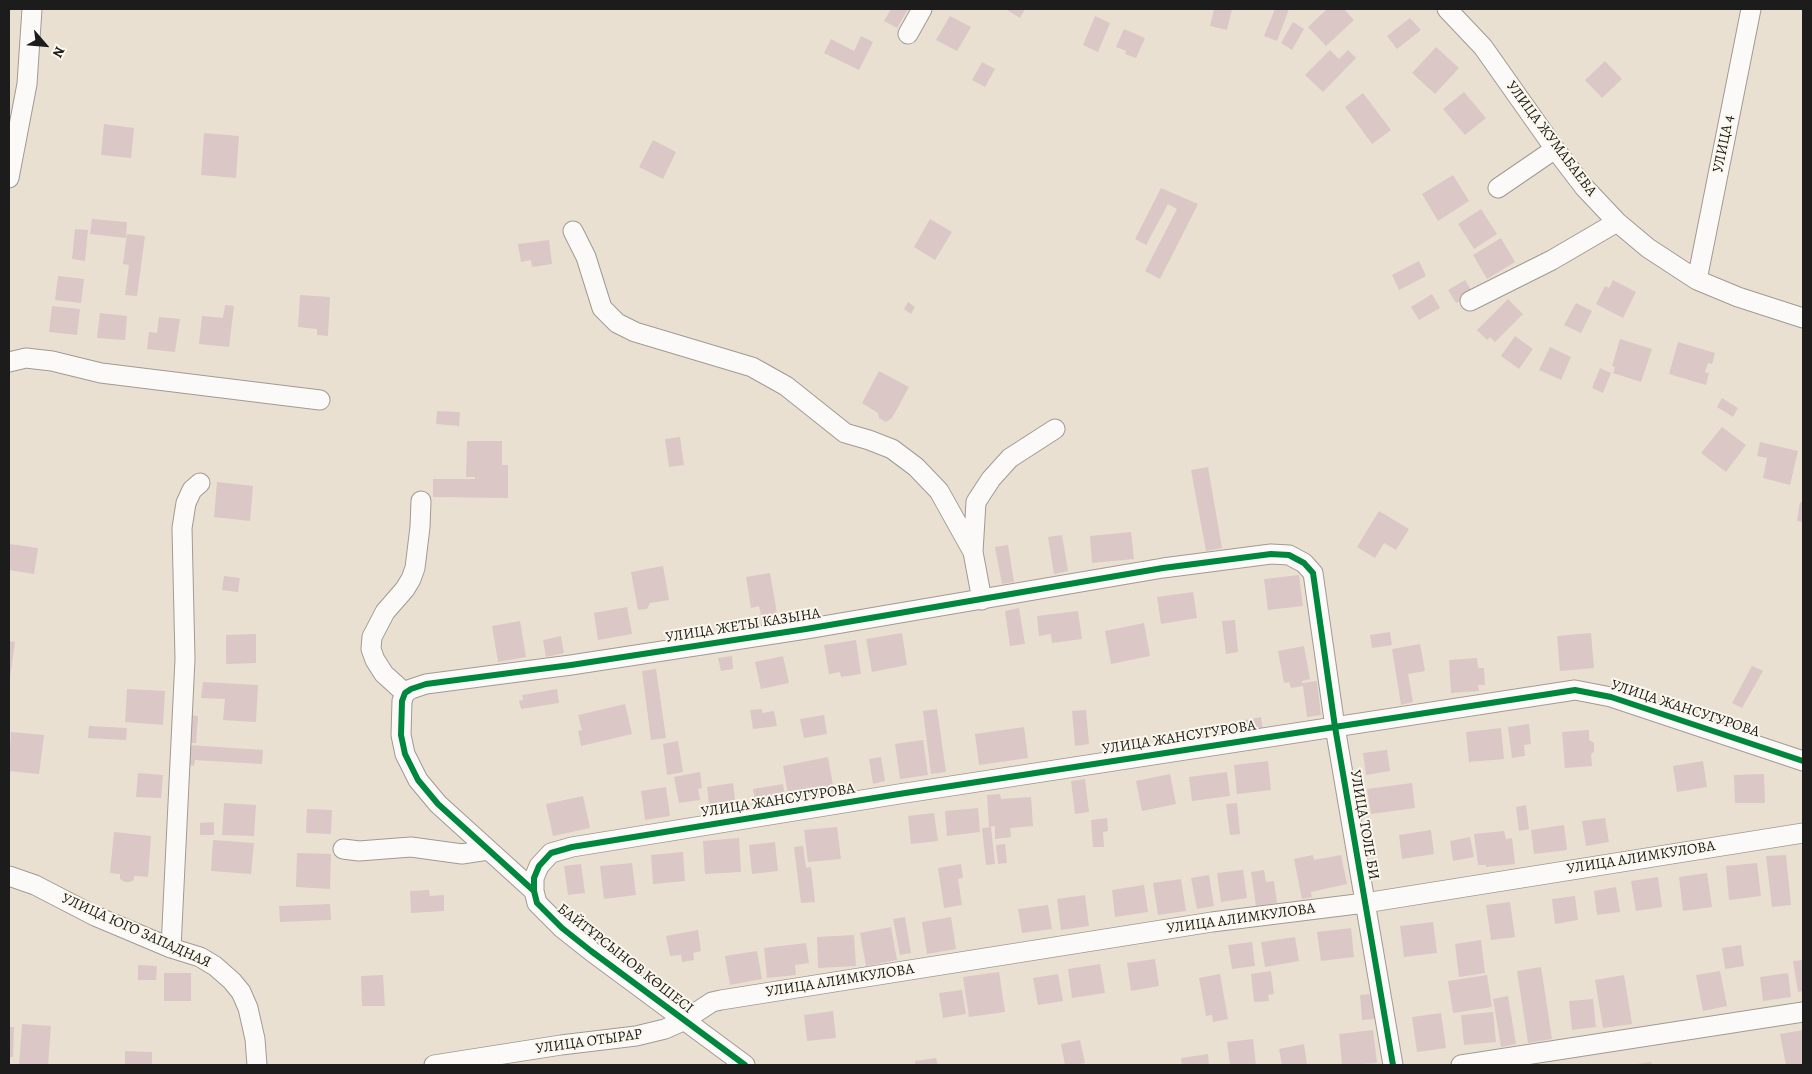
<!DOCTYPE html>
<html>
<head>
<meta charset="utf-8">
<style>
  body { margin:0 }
  #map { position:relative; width:1812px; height:1074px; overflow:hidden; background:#eae0d2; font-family:Alegreya,serif }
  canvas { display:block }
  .frame { position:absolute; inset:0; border:10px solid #1c1c1c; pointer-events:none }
  .north { position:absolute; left:20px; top:20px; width:50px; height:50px; -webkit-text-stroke:4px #fbf7ec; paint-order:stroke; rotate:117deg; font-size:14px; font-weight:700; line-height:20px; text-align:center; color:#1c1c1c }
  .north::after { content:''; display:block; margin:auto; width:18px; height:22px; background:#1c1c1c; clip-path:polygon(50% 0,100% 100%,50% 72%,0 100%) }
</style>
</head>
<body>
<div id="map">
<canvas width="1812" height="1074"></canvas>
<div class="frame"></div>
<div class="north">N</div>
</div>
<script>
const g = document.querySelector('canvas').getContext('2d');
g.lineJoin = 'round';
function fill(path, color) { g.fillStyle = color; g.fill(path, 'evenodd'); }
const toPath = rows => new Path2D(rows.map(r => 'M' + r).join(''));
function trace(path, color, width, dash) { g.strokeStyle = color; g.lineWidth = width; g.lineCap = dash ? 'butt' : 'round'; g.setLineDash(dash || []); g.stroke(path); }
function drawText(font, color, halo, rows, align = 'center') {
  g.font = font + ' Alegreya,serif'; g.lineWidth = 4; g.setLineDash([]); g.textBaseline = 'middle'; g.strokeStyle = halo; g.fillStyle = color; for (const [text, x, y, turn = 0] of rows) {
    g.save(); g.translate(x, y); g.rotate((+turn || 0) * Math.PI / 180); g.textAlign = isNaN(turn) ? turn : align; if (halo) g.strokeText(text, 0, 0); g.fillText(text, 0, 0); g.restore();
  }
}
const building = toPath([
  [891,9,908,9,897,28,884,21],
  [1007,9,1025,9,1020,18,1007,10],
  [1214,9,1232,9,1227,30,1210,26],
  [1275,9,1289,9,1277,41,1264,36],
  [1327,9,1344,9,1354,20,1326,46,1308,27],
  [950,16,971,27,957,51,936,40],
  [1095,16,1110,23,1098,52,1083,45],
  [1410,18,1421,30,1397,49,1387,36],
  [1293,22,1304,29,1292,50,1281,43],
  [1124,29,1145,38,1136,58,1125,54,1126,51,1116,47],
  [861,36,873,42,859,70,824,53,831,39,854,51],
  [1436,47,1459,68,1435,94,1412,73],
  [1330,50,1339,59,1348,50,1356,58,1323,92,1305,75],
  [1605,61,1622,79,1602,98,1585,80],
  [982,62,995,69,985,87,972,80],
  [1464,92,1486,118,1465,135,1443,109],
  [1363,93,1391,130,1372,144,1345,107],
  [104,124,134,128,131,158,101,155],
  [204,133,239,136,236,178,201,175],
  [653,140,676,152,663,179,639,167],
  [1453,175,1469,201,1438,221,1422,194],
  [1161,188,1198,204,1160,279,1145,271,1177,209,1168,204,1146,245,1135,239],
  [1481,209,1497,234,1474,249,1458,224],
  [92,219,127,222,126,238,90,234],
  [930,219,952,232,935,260,914,247],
  [75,229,88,230,85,261,72,259],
  [127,234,145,236,137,296,125,295,129,265,123,264],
  [1501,238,1515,262,1487,279,1473,255],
  [549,240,552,264,532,267,531,260,521,262,518,244],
  [1419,261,1426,276,1399,290,1392,275],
  [58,276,84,279,81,303,55,300],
  [1465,280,1473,293,1456,303,1448,290],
  [1613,280,1636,292,1623,318,1596,304,1605,286,1609,288],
  [1432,294,1440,308,1419,320,1411,307],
  [300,295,330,297,328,336,317,335,317,329,298,327],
  [1508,299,1523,314,1495,342,1490,337,1487,340,1477,330],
  [908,302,915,307,911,314,904,309],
  [1576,303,1592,311,1581,333,1564,325],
  [225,305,234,306,229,347,199,344,202,316,223,318],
  [52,306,80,309,77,335,49,332],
  [100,313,127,316,125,340,97,338],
  [159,317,180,319,175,352,147,349,149,332,157,333],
  [1515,336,1533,349,1519,369,1501,356],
  [1620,339,1652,349,1641,382,1613,373,1615,367,1612,366],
  [1678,342,1715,353,1712,364,1708,363,1705,372,1709,373,1706,385,1669,374],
  [1550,347,1571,357,1561,380,1539,370],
  [1600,368,1611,373,1603,393,1592,388],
  [879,371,909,387,892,418,886,422,879,418,878,413,862,403],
  [1722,398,1738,408,1733,417,1717,407],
  [437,411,460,412,459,426,436,424],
  [1722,427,1746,445,1726,472,1701,453],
  [680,437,684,465,669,467,665,439],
  [467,441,502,441,502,465,508,465,508,498,433,497,433,479,475,479,475,477,466,477],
  [1760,442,1798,451,1790,485,1763,478,1767,458,1757,456],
  [1208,467,1222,548,1206,551,1191,470],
  [217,482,253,486,250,521,214,517],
  [1800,502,1803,502,1803,522,1797,521],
  [1379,511,1409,529,1396,550,1384,543,1375,558,1357,547],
  [1131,532,1134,559,1092,563,1090,536],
  [1062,535,1068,571,1054,574,1048,537],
  [10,544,38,548,34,574,9,570],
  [1008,545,1014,582,1002,584,995,547],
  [663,566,669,600,650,603,647,609,638,610,631,572],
  [770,573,779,625,764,628,759,606,751,608,746,577],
  [1299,575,1303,606,1268,610,1264,579],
  [224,576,240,578,238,592,222,590],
  [1193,592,1197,618,1161,624,1157,597],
  [627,607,632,634,598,640,594,613],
  [1019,608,1025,644,1010,646,1005,611],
  [1078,611,1082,639,1052,643,1051,634,1039,636,1037,616],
  [1235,620,1238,652,1226,654,1222,621],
  [520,621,526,657,498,662,492,626],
  [1144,623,1150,656,1111,664,1105,631],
  [1390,632,1392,645,1372,648,1370,635],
  [902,633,907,665,872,672,866,639],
  [1591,633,1594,668,1560,671,1557,636],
  [256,634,256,663,226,664,226,635],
  [561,636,564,653,546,657,543,640],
  [856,640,861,674,841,677,840,672,829,674,824,645],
  [9,641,15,642,10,677,9,677],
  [1420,644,1425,671,1408,674,1413,702,1401,705,1392,649],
  [1304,646,1310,679,1302,681,1302,683,1317,681,1321,715,1307,717,1303,686,1291,688,1289,682,1284,683,1278,651],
  [732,656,733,669,721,671,718,658],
  [783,656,789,683,761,689,755,662],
  [1477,658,1478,668,1484,668,1485,685,1478,685,1479,691,1451,693,1449,660],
  [1752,666,1763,671,1742,708,1732,703],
  [656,669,666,738,651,740,642,671],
  [203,682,258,685,256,722,223,720,225,699,201,698],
  [127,689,165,691,163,725,125,722],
  [557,689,559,703,521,709,519,701,523,700,522,695],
  [625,704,632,734,581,746,578,731,582,730,578,715],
  [762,709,762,713,774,711,777,726,753,729,750,710],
  [937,709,946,772,931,774,923,711],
  [1086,710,1089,744,1075,746,1072,711],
  [189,715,198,716,196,743,188,743],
  [824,715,827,734,804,738,800,719],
  [1261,717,1263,730,1247,732,1245,720],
  [1529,724,1531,744,1524,745,1525,756,1512,758,1508,727],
  [89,726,127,728,126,740,88,738],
  [1024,727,1028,758,979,765,975,734],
  [1501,728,1504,759,1469,762,1466,732],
  [1589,730,1589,740,1594,743,1594,751,1591,755,1592,766,1565,768,1562,732],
  [11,732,44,735,39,774,9,771],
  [923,740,928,775,900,779,895,744],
  [678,741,683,772,667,775,663,744],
  [188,745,263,750,262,764,195,760,194,766,186,765],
  [1387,750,1390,771,1366,775,1363,753],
  [828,757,834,791,789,800,783,766],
  [881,757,885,781,873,784,869,759],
  [1268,761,1271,790,1237,794,1234,765],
  [1703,761,1707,787,1677,792,1673,766],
  [700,772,702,788,698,789,700,800,679,803,674,777],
  [1227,772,1230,796,1192,801,1189,777],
  [138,773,163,775,161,798,136,797],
  [1170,774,1176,804,1142,811,1136,781],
  [1764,774,1765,803,1735,803,1734,775],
  [1085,779,1089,812,1075,814,1071,781],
  [733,783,736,807,710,811,707,787],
  [1412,783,1415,808,1371,814,1367,789],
  [783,784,786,802,756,807,753,789],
  [666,787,670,816,645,820,641,791],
  [1000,794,1001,799,1031,797,1033,826,1010,828,1011,837,995,839,995,826,989,827,987,795],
  [583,796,590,828,553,836,546,804],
  [224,803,256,805,254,836,222,835],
  [1237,803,1240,834,1230,835,1226,804],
  [1526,805,1529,829,1519,831,1516,807],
  [978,808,980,832,947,836,945,811],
  [307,809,332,810,331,834,306,833],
  [934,813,938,841,911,844,908,816],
  [1107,818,1108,831,1103,832,1104,847,1093,847,1091,820],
  [1605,818,1609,842,1586,846,1582,821],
  [214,822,214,835,200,835,200,823],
  [1564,825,1567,850,1534,854,1531,830],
  [837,827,841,859,808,862,804,830],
  [991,827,995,864,986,865,982,828],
  [1431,830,1434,854,1402,859,1399,835],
  [1504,831,1506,839,1512,838,1515,864,1486,867,1486,865,1478,865,1474,834],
  [114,832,151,836,148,877,134,876,134,880,130,882,125,882,120,879,120,874,110,873],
  [1470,837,1474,857,1453,861,1450,841],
  [739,838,741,872,705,874,703,841],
  [213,840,254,843,251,874,211,871],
  [775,842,778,871,752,874,749,845],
  [1005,844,1007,863,998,864,996,845],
  [803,846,806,868,811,867,815,902,801,903,794,847],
  [683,852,685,881,653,884,651,855],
  [297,853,331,854,330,889,296,887],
  [1313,855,1314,860,1341,855,1347,884,1311,892,1312,897,1302,899,1294,859],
  [1786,855,1791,905,1772,907,1766,856],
  [632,863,636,895,604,899,600,866],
  [1757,863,1761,896,1729,900,1726,866],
  [581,864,585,893,568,895,564,866],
  [961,864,963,878,958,879,962,905,944,908,938,868],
  [1243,870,1247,898,1221,902,1217,873],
  [1264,870,1266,882,1274,881,1277,903,1256,906,1251,872],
  [1707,873,1712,907,1683,911,1679,877],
  [1209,875,1214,906,1197,909,1191,878],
  [1658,877,1662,907,1636,911,1631,881],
  [1181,879,1186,911,1158,915,1153,883],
  [1144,885,1148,912,1115,917,1112,890],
  [1616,887,1620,912,1597,915,1594,891],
  [429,890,430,896,444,895,444,911,411,913,410,891],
  [1085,895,1089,926,1061,930,1057,899],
  [1575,896,1578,920,1555,924,1552,899],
  [1510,902,1515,937,1491,940,1486,905],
  [330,904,331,920,280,922,279,906],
  [1048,905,1052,929,1022,933,1018,909],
  [905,917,911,953,900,955,893,919],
  [951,917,956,949,927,954,922,922],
  [1433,922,1437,953,1404,957,1400,926],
  [891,927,897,960,866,966,860,933],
  [1351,928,1354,957,1321,961,1317,932],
  [698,930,701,951,693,953,694,960,682,962,681,955,670,956,666,936],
  [854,935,856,966,818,968,817,937],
  [1295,937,1299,961,1265,967,1261,942],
  [1481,940,1485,973,1459,977,1455,944],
  [1252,942,1255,966,1232,969,1228,945],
  [806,943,809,963,795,965,796,975,767,978,764,948],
  [1741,945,1744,966,1725,969,1722,948],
  [757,951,762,979,730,985,725,956],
  [1155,959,1159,986,1131,991,1127,963],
  [1803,960,1803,991,1798,992,1793,961],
  [1100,964,1105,993,1072,998,1068,969],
  [138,965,157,966,156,980,138,980],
  [1541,967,1552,1039,1528,1043,1517,971],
  [1271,971,1274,994,1268,995,1269,1001,1254,1002,1251,974],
  [1720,971,1727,1006,1703,1011,1696,975],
  [999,972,1005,1012,969,1017,963,977],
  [164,973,191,973,191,1001,164,1001],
  [1788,973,1791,997,1763,1001,1760,977],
  [1058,974,1063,1001,1038,1005,1033,978],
  [1220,974,1228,1019,1213,1022,1212,1015,1206,1016,1199,978],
  [383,975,385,1006,362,1006,361,976],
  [1487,975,1492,1007,1453,1013,1448,981],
  [1624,975,1632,1024,1603,1028,1595,980],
  [962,990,966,1014,943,1018,939,993],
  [1373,994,1375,1019,1362,1020,1360,995],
  [1508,996,1516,1044,1501,1047,1493,999],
  [1593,999,1596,1027,1572,1030,1569,1001],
  [833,1011,836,1038,807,1041,804,1015],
  [1493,1012,1496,1042,1464,1045,1461,1015],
  [1441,1013,1446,1048,1417,1052,1412,1017],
  [22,1024,51,1026,48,1065,19,1065],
  [9,1027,14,1027,13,1057,9,1057],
  [1373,1030,1377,1063,1342,1065,1339,1034],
  [1803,1030,1803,1065,1786,1065,1780,1034],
  [1253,1039,1256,1065,1230,1065,1227,1042],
  [1080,1040,1085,1063,1080,1064,1080,1065,1065,1065,1061,1044],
  [1304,1044,1307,1065,1282,1065,1279,1049],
  [125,1051,152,1052,152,1065,125,1065],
  [1208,1054,1209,1065,1182,1065,1181,1058],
  [936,1058,938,1065,915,1065,915,1061],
  [1651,1062,1652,1065,1637,1065,1637,1064]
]);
const minor = toPath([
  [1447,9,1483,47,1555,149,1584,187,1617,222,1648,248,1697,280,1738,297,1803,318],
  [908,34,922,9],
  [9,178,27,84,32,9],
  [1498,188,1555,149],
  [573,231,586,257,602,308,617,323,635,332,752,367,786,386,845,433,869,440,892,449,916,467,939,491,973,552],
  [1697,280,1751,9],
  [1470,301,1552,260,1617,222],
  [9,362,26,358,52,361,101,373,320,400],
  [982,600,973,552,976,502,991,479,1010,458,1055,429],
  [405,693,384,674,375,660,371,649,372,637,385,612,405,589,411,579,415,568,420,527,421,501],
  [343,849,359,851,411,847,462,854,488,850],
  [9,876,35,885,95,916,171,948,200,957,215,966,232,981,241,992,248,1008,255,1039,257,1065],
  [534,891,438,804,418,780,405,754,401,735,402,701,405,693,411,689,426,684,571,665,806,629,1163,568,1271,554,1289,555,1304,563,1313,573,1335,727,1393,1065],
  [171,948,185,659,182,528,186,503,192,490,200,483],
  [434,1065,561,1045,636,1036,665,1029,683,1021,712,1002,721,1000,1212,922,1365,903,1803,833],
  [745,1065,591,951,562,928,537,903,534,891,534,878,539,866,551,853,572,847,899,794,1575,690,1611,697,1803,761],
  [1461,1065,1803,1012]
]);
const cycleway = toPath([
  [534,891,438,804,418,780,405,754,401,735,402,701,405,693,411,689,426,684,571,665,806,629,1163,568,1271,554,1289,555,1304,563,1313,573,1335,727,1393,1065],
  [745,1065,591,951,562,928,537,903,534,891,534,878,539,866,551,853,572,847,899,794,1575,690,1611,697,1803,761]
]);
const streetNames = [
  ["УЛИЦА ЖУМАБАЕВА",1551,139,53],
  ["УЛИЦА 4",1724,144,-79],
  ["УЛИЦА ЖЕТЫ КАЗЫНА",743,626,-9],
  ["УЛИЦА ЖАНСУГУРОВА",1685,709,18],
  ["УЛИЦА ЖАНСУГУРОВА",1179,738,-9],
  ["УЛИЦА ЖАНСУГУРОВА",778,801,-9],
  ["УЛИЦА ТОЛЕ БИ",1364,825,80],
  ["УЛИЦА АЛИМКУЛОВА",1641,858,-9],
  ["УЛИЦА АЛИМКУЛОВА",1241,919,-8],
  ["УЛИЦА ЮГО ЗАПАДНАЯ",136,931,24],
  ["БАЙТҰРСЫНОВ КӨШЕСІ",625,959,38],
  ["УЛИЦА АЛИМКУЛОВА",840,981,-9],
  ["УЛИЦА ОТЫРАР",589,1042,-8]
];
fill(building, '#dac7c6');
trace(minor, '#a09a92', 21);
trace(minor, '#fcfaf8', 19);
trace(cycleway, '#00873e', 6);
drawText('15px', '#1c1c1c', '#fbf7ec', streetNames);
</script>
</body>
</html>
